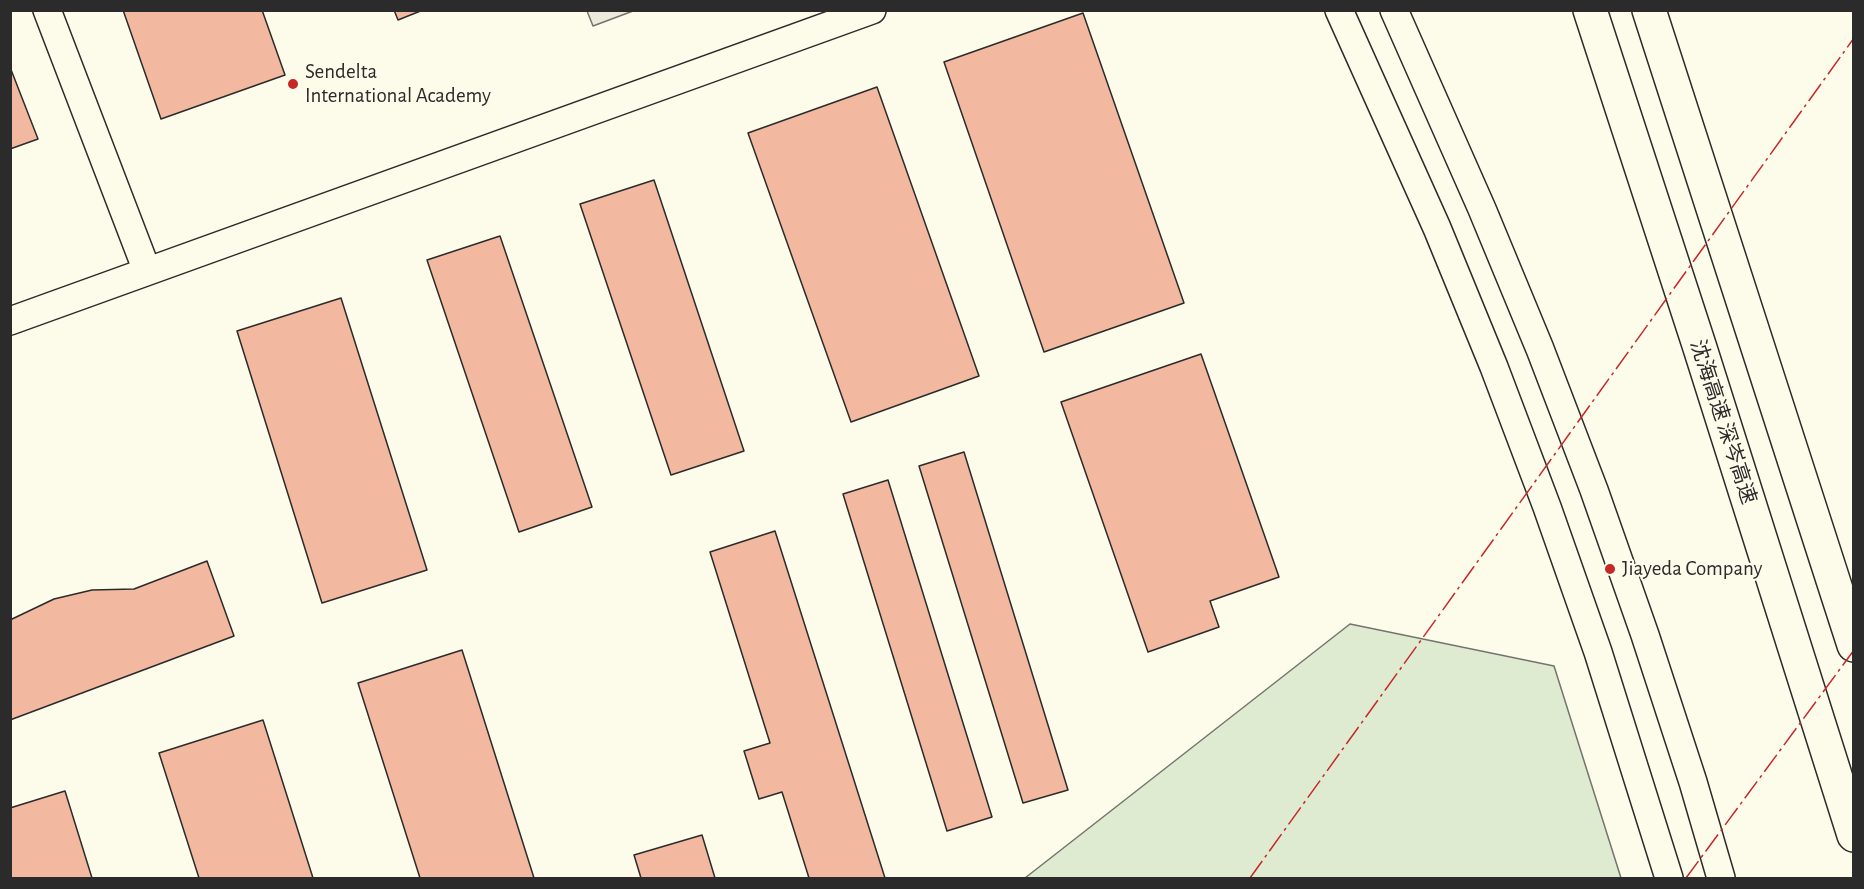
<!DOCTYPE html>
<html>
<head>
<meta charset="utf-8">
<style>
  body { margin:0 }
  #map { position:relative; width:1864px; height:889px; overflow:hidden; background:#fdfbea; font-family:"Alegreya Sans",sans-serif }
  canvas { display:block }
  .frame { position:absolute; inset:0; border:12px solid #2b2b2b; pointer-events:none }
</style>
</head>
<body>
<div id="map">
<canvas width="1864" height="889"></canvas>
<div class="frame"></div>
</div>
<script>
const g = document.querySelector('canvas').getContext('2d');
g.lineJoin = 'round';
function fill(path, color) { g.fillStyle = color; g.fill(path, 'evenodd'); }
const toPath = rows => new Path2D(rows.map(r => 'M' + r).join(''));
function trace(path, color, width, dash) { g.strokeStyle = color; g.lineWidth = width; g.lineCap = dash ? 'butt' : 'round'; g.setLineDash(dash || []); g.stroke(path); }
function drawText(font, color, halo, rows, align = 'center') {
  g.font = font + ' "Alegreya Sans","Noto Sans SC",sans-serif'; g.lineWidth = 4.5; g.setLineDash([]); g.textBaseline = 'middle'; g.strokeStyle = halo; g.fillStyle = color; for (const [text, x, y, turn = 0] of rows) {
    g.save(); g.translate(x, y); g.rotate((+turn || 0) * Math.PI / 180); g.textAlign = isNaN(turn) ? turn : align; if (halo) g.strokeText(text, 0, 0); g.fillText(text, 0, 0); g.restore();
  }
}
const green = toPath([
  [1350,624,1554,666,1621,878,1025,878,1350,624]
]);
const parking = toPath([
  [587,11,587,10,633,11,593,26,587,11]
]);
const building = toPath([
  [123,10,262,10,285,75,161,119,123,10],
  [394,10,423,10,398,20,394,10],
  [1083,13,1184,303,1044,352,944,62,1083,13],
  [10,67,38,139,10,149,10,67],
  [877,87,979,376,851,422,748,133,877,87],
  [654,180,744,451,671,475,580,204,654,180],
  [500,236,592,507,519,532,427,260,500,236],
  [341,298,427,570,322,603,237,331,341,298],
  [1201,354,1279,577,1210,601,1219,627,1148,652,1061,402,1201,354],
  [964,452,1068,790,1023,803,919,466,964,452],
  [888,480,992,817,947,831,843,494,888,480],
  [775,531,885,878,809,878,782,792,759,799,744,751,770,743,710,552,775,531],
  [207,561,234,636,10,720,10,620,54,599,92,590,134,589,207,561],
  [462,650,534,878,420,878,358,683,462,650],
  [263,720,313,878,199,878,159,753,263,720],
  [65,791,92,878,10,878,10,808,65,791],
  [702,835,715,878,641,878,634,855,702,835]
]);
const street = toPath([
  [47,10,147,271],
  [1339,10,1437,228,1494,367,1547,507,1598,652,1669,878],
  [1394,10,1482,209,1540,349,1594,490,1645,635,1693,782,1721,878],
  [10,321,872,10]
]);
const highway = toPath([
  [1590,10,1700,348,1854,835],
  [1649,10,1854,645]
]);
const power = toPath([
  [1250,878,1854,38],
  [1686,878,1854,650]
]);
const markers = [
  [293,84,6,"#c62828"],
  [1610,569,6,"#c62828"]
];
const poiNames = [
  ["Sendelta",305,72],
  ["International Academy",305,96],
  ["Jiayeda Company",1622,569]
];
const streetNames = [
  ["沈海高速 深岑高速",1723,422,72]
];
fill(green, '#deebd1');
trace(green, '#74746e', 1.5);
fill(parking, '#eceadb');
trace(parking, '#74746e', 1.5);
fill(building, '#f2b8a0');
trace(building, '#2b2b2b', 1.5);
trace(street, '#2b2b2b', 30);
trace(highway, '#2b2b2b', 36);
trace(street, '#fdfbea', 27);
trace(highway, '#fdfbea', 33);
trace(power, '#c62828', 1.5, [21, 4.5, 3, 4.5]);
for (const [x, y, r, color] of markers) { const dot = new Path2D(); dot.arc(x, y, r, 0, 2 * Math.PI); g.fillStyle = color; g.fill(dot); trace(dot, '#fdfbea', 2); }
drawText('21px', '#2b2b2b', '#fdfbea', poiNames, 'left');
drawText('21px', '#2b2b2b', '#fdfbea', streetNames);
</script>
</body>
</html>
